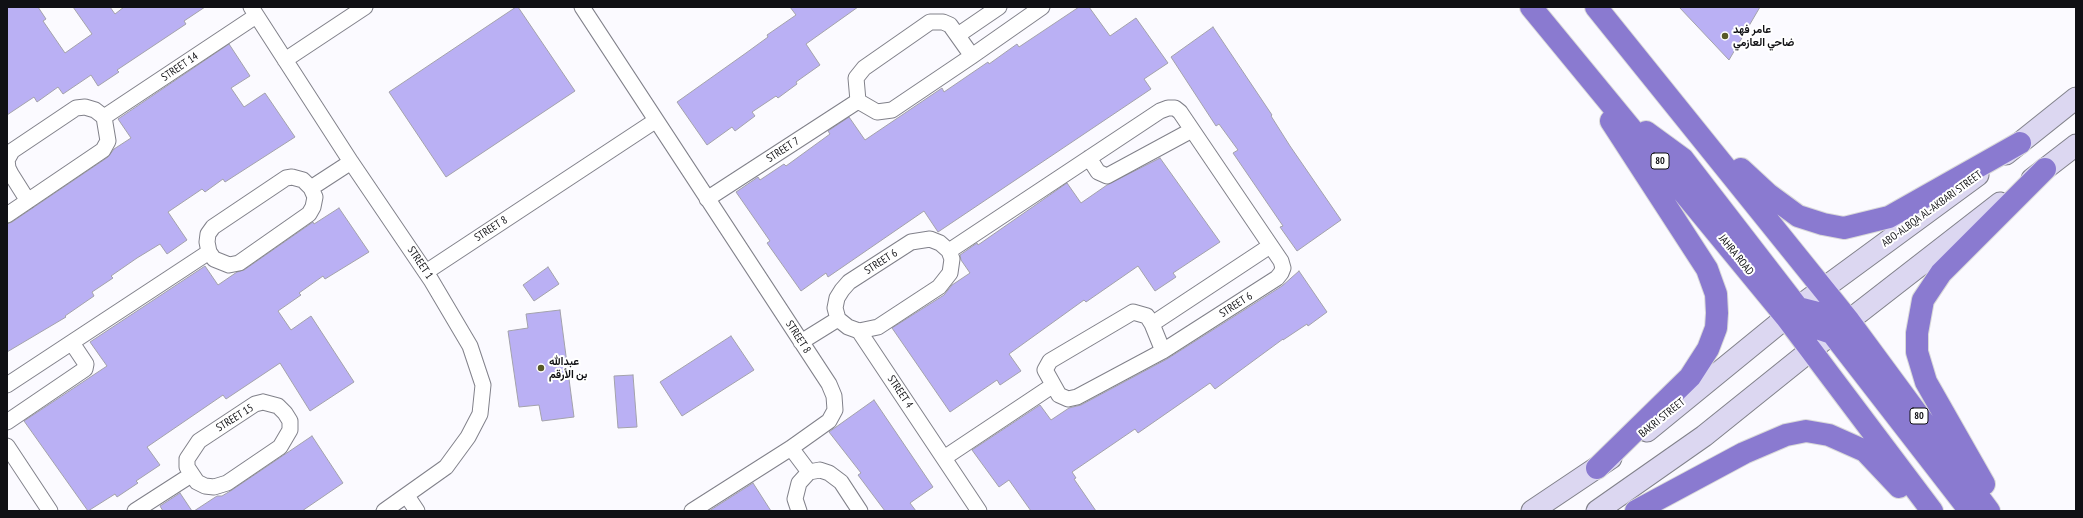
<!DOCTYPE html>
<html>
<head>
<meta charset="utf-8">
<style>
  body { margin:0 }
  #map { position:relative; width:2083px; height:518px; overflow:hidden; background:#fbfaff; font-family:"PT Sans Narrow",sans-serif }
  canvas { display:block }
  .frame { position:absolute; inset:0; border:8px solid #101014; pointer-events:none }
</style>
</head>
<body>
<div id="map">
<canvas width="2083" height="518"></canvas>
<div class="frame"></div>
</div>
<script>
const g = document.querySelector('canvas').getContext('2d');
g.lineJoin = 'round';
function fill(path, color) { g.fillStyle = color; g.fill(path, 'evenodd'); }
const toPath = rows => new Path2D(rows.map(r => 'M' + r).join(''));
function trace(path, color, width, dash) { g.strokeStyle = color; g.lineWidth = width; g.lineCap = dash ? 'butt' : 'round'; g.setLineDash(dash || []); g.stroke(path); }
function drawText(font, color, halo, rows, align = 'center') {
  g.font = font + ' "PT Sans Narrow",Vazirmatn,sans-serif'; g.lineWidth = 4; g.setLineDash([]); g.textBaseline = 'middle'; g.strokeStyle = halo; g.fillStyle = color; for (const [text, x, y, turn = 0] of rows) {
    g.save(); g.translate(x, y); g.rotate((+turn || 0) * Math.PI / 180); g.textAlign = isNaN(turn) ? turn : align; if (halo) g.strokeText(text, 0, 0); g.fillText(text, 0, 0); g.restore();
  }
}
const building = toPath([
  [7,7,38,7,46,19,43,21,65,53,92,34,73,7,110,7,115,14,124,7,205,7,184,21,186,24,117,70,119,72,98,86,91,75,63,94,58,87,37,102,34,97,7,115,7,7],
  [516,7,518,7,575,91,446,177,389,92,516,7],
  [790,7,858,7,806,44,820,65,796,82,797,84,778,98,776,96,752,112,755,116,735,131,732,127,707,145,677,102,746,53,768,37,767,35,796,15,790,7],
  [1079,7,1089,7,1110,36,1136,18,1168,63,1144,79,1151,89,938,232,924,211,828,277,826,273,801,291,767,243,770,241,736,192,758,177,760,180,784,164,786,166,830,134,828,131,849,117,865,140,942,88,944,92,988,62,989,64,1017,44,1019,47,1079,7],
  [1679,7,1760,7,1729,60,1679,7],
  [1213,27,1272,115,1271,116,1290,146,1341,220,1297,251,1280,227,1283,226,1233,153,1238,150,1219,124,1216,126,1171,57,1213,27],
  [229,44,250,76,231,88,244,107,265,93,295,137,225,182,223,179,205,192,202,189,168,212,187,240,167,254,160,244,137,258,111,276,113,278,92,292,94,296,65,316,66,317,7,352,7,224,12,222,108,157,114,149,131,138,118,119,229,44],
  [1160,158,1220,242,1173,273,1176,277,1155,291,1138,266,1086,302,1084,300,1009,354,1021,371,1000,385,997,380,950,412,892,328,944,295,952,285,970,273,961,260,960,255,977,243,978,245,1067,183,1081,203,1107,185,1160,158],
  [339,208,369,252,325,279,323,276,299,293,301,295,278,311,291,330,311,316,354,382,310,411,280,363,226,399,223,395,147,447,160,465,136,481,138,483,117,497,115,494,88,511,24,421,107,366,90,342,205,266,218,285,237,272,244,270,313,222,314,224,339,208],
  [548,267,559,284,534,301,523,285,548,267],
  [1299,271,1327,312,1308,326,1307,324,1283,340,1283,339,1215,389,1210,383,1138,433,1135,429,1072,472,1076,478,1074,479,1096,511,1031,511,1009,480,999,487,972,450,1040,405,1051,420,1069,408,1081,405,1167,359,1282,286,1299,271],
  [560,310,574,417,542,421,539,405,519,407,508,331,528,328,526,314,560,310],
  [731,336,754,370,682,416,660,382,731,336],
  [633,375,637,427,618,428,614,376,633,375],
  [874,400,933,487,910,503,916,511,885,511,858,475,861,473,829,432,874,400],
  [312,436,343,483,302,511,194,511,217,496,222,496,232,490,312,436],
  [753,483,771,511,709,511,753,483],
  [180,493,192,511,163,511,160,506,180,493]
]);
const street = toPath([
  [251,7,351,162,431,280,470,346,483,385,480,414,468,437,446,467,384,511],
  [582,7,829,384,834,396,835,410,829,421,791,448,692,511],
  [958,35,999,7],
  [972,56,950,25,943,22,930,22,864,68,856,78,858,101,877,112,892,110,972,56,1042,7],
  [285,60,365,7],
  [104,117,256,16],
  [1089,158,1098,172,1107,176,1192,130],
  [11,174,28,201],
  [7,176,11,174,8,168,7,160,12,151,76,108,85,107,95,110,104,117,108,141,103,150,7,215],
  [292,177,303,180,311,188,315,197,313,207,309,214,239,263,229,265,214,259,209,252,207,242,208,234,213,227,286,178,292,177],
  [311,188,351,162],
  [707,199,858,101],
  [949,251,1160,111,1168,108,1175,108,1180,112,1281,261,1283,268,1281,273,1277,278,1163,351,1077,397,1068,399,1059,395,1045,370,1050,361,1133,312,1147,316,1152,324,1163,351],
  [426,272,655,121],
  [838,319,835,308,837,298,842,290,849,282,911,242,930,239,940,243,949,251,952,259,950,273,939,287,878,327,859,331],
  [838,319,848,327,859,331,979,511],
  [1152,324,1270,246],
  [801,342,838,319],
  [7,385,209,252],
  [263,402,278,406,285,413,290,421,290,430,280,447,227,483,214,487,205,486,197,482,187,467,187,459,199,441,255,404,263,402],
  [7,422,85,369,86,364,72,343],
  [7,446,50,511],
  [791,448,809,472],
  [944,458,1052,386],
  [407,496,417,511],
  [135,511,191,475],
  [799,511,795,499,799,483,809,472,820,470,829,473,841,482,860,511]
]);
const secondary = toPath([
  [2006,154,2076,98],
  [2032,179,2076,145],
  [1647,431,1805,302,1978,175],
  [1532,511,1611,458],
  [1597,511,1704,436,1811,350,2000,203]
]);
const highway = toPath([
  [1531,7,1786,317,1932,511],
  [1596,7,1849,321,1989,511],
  [1646,132,1683,159,1798,308,1849,321],
  [1741,169,1768,194,1798,216,1823,224,1844,228,1889,217,2020,143],
  [1796,321,1832,333,1970,511],
  [1597,468,1690,377,1708,349,1716,328,1717,313,1716,294,1707,269,1611,121],
  [1984,484,1926,382,1917,352,1917,333,1923,300,1941,273,2045,169],
  [1636,511,1744,453,1786,435,1806,431,1829,435,1865,451,1899,487]
]);
const markers = [
  [1725,36,4,"#585927"],
  [541,368,4,"#585927"]
];
const shields = [
  [1660,161,18],
  [1919,416,18]
];
const shieldNames = [
  ["80",1660,161],
  ["80",1919,416]
];
const poiNames = [
  ["عامر فهد",1733,30],
  ["ضاحي العازمي",1733,43],
  ["عبدالله",549,362],
  ["بن الأرقم",549,375]
];
const streetNames = [
  ["STREET 14",180,67,-34],
  ["STREET 7",783,150,-33],
  ["ABO-ALBQA AL-AKBARI STREET",1932,209,-36],
  ["STREET 8",491,229,-33],
  ["JAHRA ROAD",1736,255,51],
  ["STREET 6",881,262,-33],
  ["STREET 1",420,263,56],
  ["STREET 6",1236,305,-33],
  ["STREET 8",798,337,57],
  ["STREET 4",900,392,56],
  ["STREET 15",235,418,-32],
  ["BAKRI STREET",1662,418,-39]
];
fill(building, '#bab0f4');
trace(building, '#a3a2ab', 1);
trace(street, '#81818a', 17);
trace(secondary, '#81818a', 23);
trace(highway, '#d9d9d9', 24);
trace(street, '#fff', 15);
trace(secondary, '#dcd7f1', 21);
trace(highway, '#8a7ad0', 22);
for (const [x, y, r, color] of markers) { const dot = new Path2D(); dot.arc(x, y, r, 0, 2 * Math.PI); g.fillStyle = color; g.fill(dot); trace(dot, '#fff', 1.5); }
for (const [x, y, w] of shields) { const box = new Path2D(); box.roundRect(x - w / 2, y - 8, w, 16, 3); g.fillStyle = '#fff'; g.fill(box); trace(box, '#101014', 1); }
drawText('bold 10px', '#101014', null, shieldNames);
drawText('bold 11px', '#101014', '#fff', poiNames, 'left');
drawText('11px', '#101014', '#fff', streetNames);
</script>
</body>
</html>
